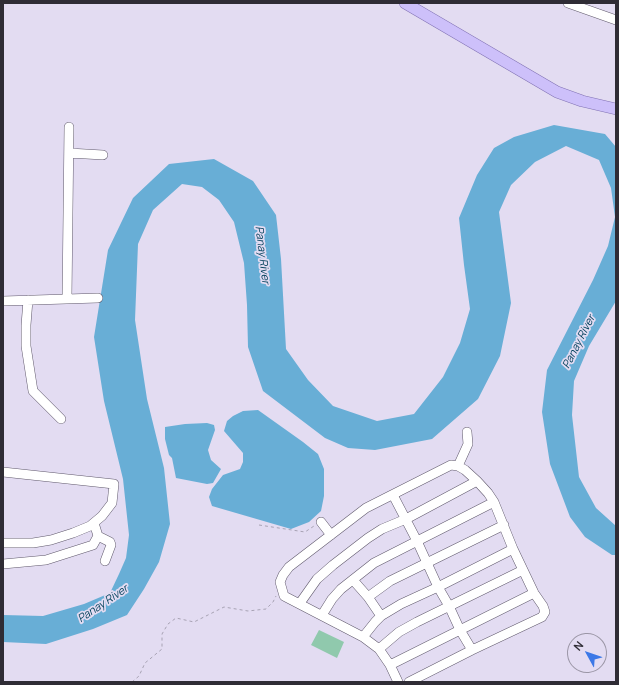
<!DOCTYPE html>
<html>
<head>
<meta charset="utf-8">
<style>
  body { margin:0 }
  #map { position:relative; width:619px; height:685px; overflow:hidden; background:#e3dcf2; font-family:Manrope,sans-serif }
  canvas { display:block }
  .frame { position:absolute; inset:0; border:4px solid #2f2c35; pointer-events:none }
  .north { position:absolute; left:567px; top:633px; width:40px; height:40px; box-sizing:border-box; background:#e3dcf2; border:1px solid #9b96a6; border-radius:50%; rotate:310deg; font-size:11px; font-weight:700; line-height:16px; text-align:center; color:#2f2c35 }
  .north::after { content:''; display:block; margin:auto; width:14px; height:18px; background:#3c78e7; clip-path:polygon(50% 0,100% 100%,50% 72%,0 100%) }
</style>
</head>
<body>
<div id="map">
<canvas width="619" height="685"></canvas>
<div class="frame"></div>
<div class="north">N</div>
</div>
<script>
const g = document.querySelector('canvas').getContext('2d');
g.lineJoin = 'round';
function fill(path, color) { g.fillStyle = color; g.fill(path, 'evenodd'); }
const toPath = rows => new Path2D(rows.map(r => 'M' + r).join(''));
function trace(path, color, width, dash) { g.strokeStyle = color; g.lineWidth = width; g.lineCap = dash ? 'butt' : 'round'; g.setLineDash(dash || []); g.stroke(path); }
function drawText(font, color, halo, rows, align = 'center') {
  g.font = font + ' Manrope,sans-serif'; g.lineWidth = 3.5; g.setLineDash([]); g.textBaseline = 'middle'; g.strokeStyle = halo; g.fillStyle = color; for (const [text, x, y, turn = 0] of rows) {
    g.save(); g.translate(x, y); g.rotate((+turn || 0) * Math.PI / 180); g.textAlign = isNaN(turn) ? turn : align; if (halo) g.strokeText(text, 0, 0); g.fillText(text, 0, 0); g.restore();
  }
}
const green = toPath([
  [319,630,344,642,337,658,311,645]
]);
const water = toPath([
  [554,125,605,134,616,147,616,301,589,346,574,381,572,415,579,477,596,508,616,526,616,555,612,555,585,537,570,517,550,464,542,412,547,370,593,280,608,246,615,217,611,188,599,160,566,146,535,162,511,185,499,212,511,303,500,356,478,399,432,439,375,450,348,448,325,438,263,391,248,347,247,305,244,263,234,222,219,200,202,187,182,184,153,210,138,244,135,320,147,399,164,468,170,524,159,562,144,589,127,615,93,629,46,644,3,642,3,615,43,616,84,604,110,593,119,574,126,558,129,535,123,479,104,401,94,337,108,250,133,198,169,164,214,159,253,181,276,215,281,259,286,349,308,380,333,406,377,421,414,414,443,377,460,343,470,309,464,265,459,218,477,175,494,148,514,137],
  [258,410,303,442,318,454,324,469,324,496,321,511,309,522,291,529,212,506,209,497,212,489,223,475,240,469,243,462,243,453,224,431,227,421,233,416,243,411],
  [207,423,214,425,215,430,208,450,211,460,221,469,213,483,207,484,176,478,172,458,169,455,165,439,165,427,185,424]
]);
const path = toPath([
  [259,525,305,532,314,526],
  [132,682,139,676,145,663,162,649,162,634,168,624,176,618,194,622,224,607,248,611,266,609,273,602,276,596]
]);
const minor = toPath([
  [568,3,616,20],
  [69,153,103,155],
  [67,298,69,127],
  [28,300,26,325,26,346,33,391,61,419],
  [3,301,98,298],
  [458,466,468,444,467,432],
  [3,472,114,484,112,503,102,516,90,526,73,533,51,540,33,543,3,543],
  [393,495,417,541,438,587,449,606,460,630,472,650],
  [321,522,331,535],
  [98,536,110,542,111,545,105,561],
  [3,564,46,560,93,545,98,536,94,523],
  [353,580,368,597,381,616],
  [368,597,390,581,504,525],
  [300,603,317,579,333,565,368,538,382,529,406,519,477,481],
  [322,615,332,599,341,589,374,563,494,502],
  [363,637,375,622,381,616,401,604,438,587,513,549],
  [379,649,399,632,417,622,523,570],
  [390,665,534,593],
  [398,682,390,665,379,649,363,637,284,596,280,582,283,575,289,567,366,508,451,465,458,466,465,470,477,481,488,493,494,502,513,549,534,593,543,606,545,612,542,617,472,650,409,682]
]);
const major = toPath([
  [405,3,557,92,582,101,616,109]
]);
const waterNames = [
  ["Panay River",262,255,83],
  ["Panay River",579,342,-63],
  ["Panay River",103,604,-34]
];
fill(green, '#90c9ad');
fill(water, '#68aed6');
trace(minor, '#60596c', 10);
trace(major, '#8071b3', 12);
trace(path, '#a7a2b3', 1, [3, 3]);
trace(minor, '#fff', 9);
trace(major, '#cdc0fa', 11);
drawText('italic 11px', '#06435e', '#e3dcf2', waterNames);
</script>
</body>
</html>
